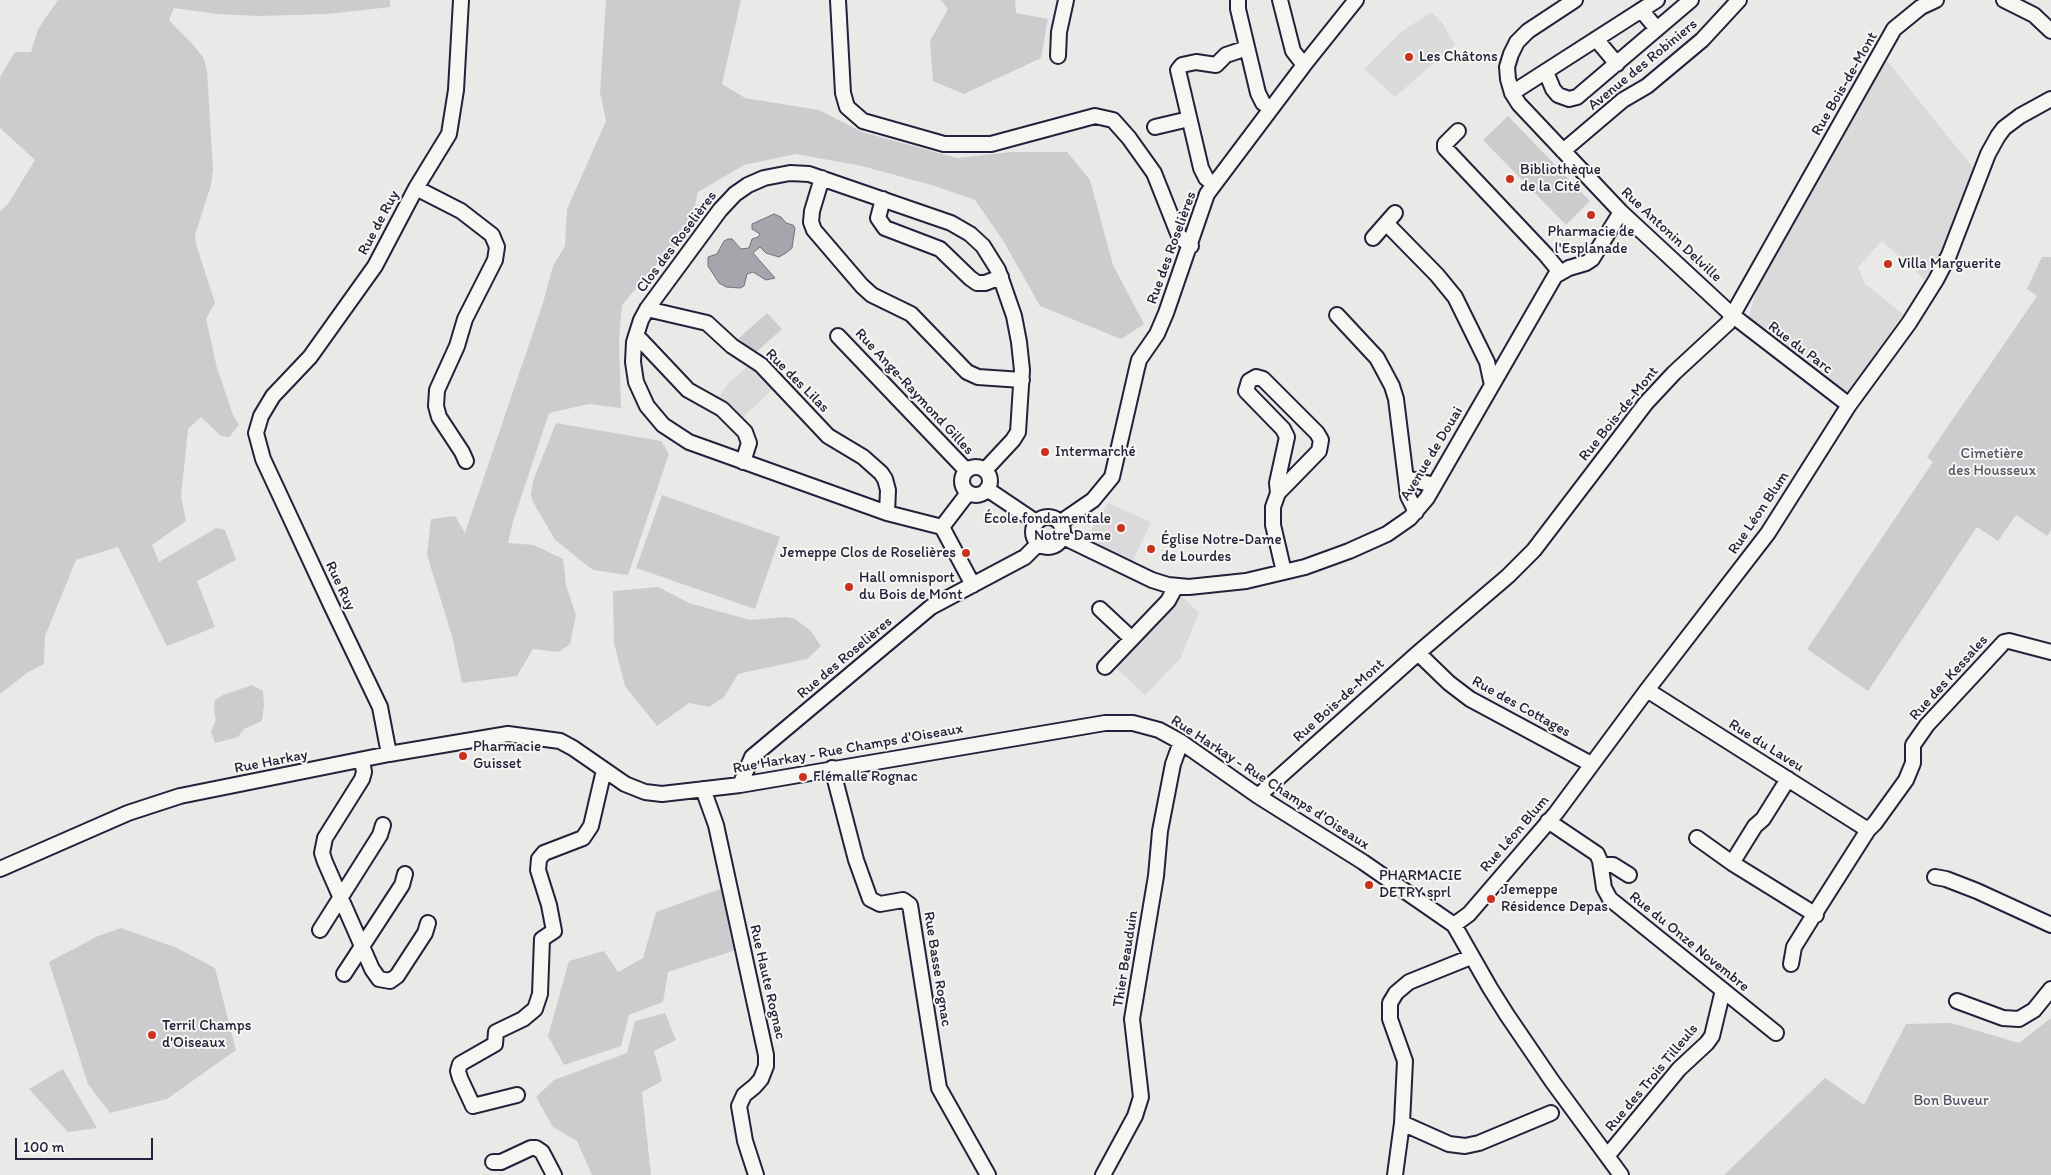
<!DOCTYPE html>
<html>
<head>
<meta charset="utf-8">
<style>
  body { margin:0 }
  #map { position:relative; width:2051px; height:1175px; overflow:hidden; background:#e9e9e7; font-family:Itim,sans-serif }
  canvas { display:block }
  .scale { position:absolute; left:15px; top:1138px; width:138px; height:22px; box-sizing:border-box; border:2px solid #22223b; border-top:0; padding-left:6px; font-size:15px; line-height:18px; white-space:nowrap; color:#22223b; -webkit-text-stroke:4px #f6f6f2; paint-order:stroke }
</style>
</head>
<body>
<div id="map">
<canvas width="2051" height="1175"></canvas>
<div class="scale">100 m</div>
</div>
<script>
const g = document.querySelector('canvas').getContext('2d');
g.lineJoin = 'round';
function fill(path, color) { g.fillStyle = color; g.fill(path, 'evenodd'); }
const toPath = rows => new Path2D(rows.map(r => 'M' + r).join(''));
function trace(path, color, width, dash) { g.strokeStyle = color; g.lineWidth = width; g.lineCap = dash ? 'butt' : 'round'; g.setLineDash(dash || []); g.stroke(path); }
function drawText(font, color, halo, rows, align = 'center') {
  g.font = font + ' Itim,sans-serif'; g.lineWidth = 4; g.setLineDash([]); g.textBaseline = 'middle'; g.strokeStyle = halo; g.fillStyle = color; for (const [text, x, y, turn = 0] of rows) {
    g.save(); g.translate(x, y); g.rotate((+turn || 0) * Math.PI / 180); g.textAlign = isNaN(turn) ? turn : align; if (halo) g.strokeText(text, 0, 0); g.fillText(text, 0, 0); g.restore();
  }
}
const built = toPath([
  [1432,12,1443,24,1455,45,1395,97,1364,69,1402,31],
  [1884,57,1974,169,1940,257,1925,280,1882,241,1858,267,1864,283,1903,314,1851,389,1846,392,1748,320,1760,278],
  [752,362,776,386,741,419,718,398,727,385],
  [1108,503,1151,522,1132,563,1091,545,1089,534],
  [1182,596,1199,613,1180,659,1145,695,1114,666]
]);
const green = toPath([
  [58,0,390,0,390,7,327,14,258,16,217,14,174,8,169,20,194,46,203,57,207,70,213,170,211,185,195,235,196,244,215,303,206,319,217,368,233,415,239,425,229,437,221,436,201,417,188,429,181,497,186,521,152,545,159,562,216,528,225,530,236,560,197,581,215,627,167,646,118,547,76,560,45,636,44,664,27,673,0,694,0,211,8,204,35,160,0,128,0,77,15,52,31,52,38,29],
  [606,0,741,0,722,84,745,98,819,110,862,132,957,158,1012,152,1067,152,1090,180,1113,265,1144,324,1121,339,1040,306,1004,242,975,200,935,186,862,166,796,154,744,165,698,192,688,236,652,269,622,305,619,341,621,408,589,404,549,413,512,525,508,543,534,545,563,559,566,585,576,615,570,644,559,652,533,649,517,676,462,683,452,636,427,555,431,519,455,516,465,533,543,303,553,266,565,246,567,209,606,121,600,92],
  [941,0,1015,0,1016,13,1048,19,1041,58,964,94,933,81,930,41,948,9],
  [1508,116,1590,201,1566,225,1483,140],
  [2042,257,2051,257,2051,530,2047,536,2016,515,1998,541,1977,527,1868,691,1807,649,1933,462,1927,457,2037,296,2027,289],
  [767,313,782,329,754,354,739,338],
  [556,423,661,441,669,454,628,575,593,570,555,540,533,502,531,495,533,481],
  [662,495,780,537,755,609,636,568],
  [658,587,689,603,750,620,786,617,795,619,811,631,821,646,807,659,738,674,724,697,709,707,689,703,657,726,625,686,614,643,613,591],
  [252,685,263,691,264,704,262,721,244,729,238,737,215,743,211,731,216,720,214,711,215,700,223,695],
  [723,888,736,950,668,972,663,1002,629,1015,621,1046,564,1065,548,1036,569,961,604,951,618,972,643,958,656,912],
  [121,928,177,948,215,968,236,1050,167,1099,110,1113,88,1084,49,962,98,936],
  [665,1013,676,1040,654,1051,662,1081,642,1092,651,1175,592,1175,577,1141,553,1127,536,1097,554,1080,627,1053,635,1021],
  [2051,1018,2051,1175,1724,1175,1825,1078,1864,1105,1906,1024,1951,1023,2019,1043],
  [63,1069,97,1128,68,1132,29,1089]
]);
const water = toPath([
  [774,214,781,217,786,223,793,225,795,228,792,248,786,253,779,257,766,253,760,247,753,253,775,278,766,280,753,272,747,274,744,286,740,288,726,287,719,283,708,266,708,257,717,254,724,241,728,239,732,239,741,249,749,248,752,239,758,237,760,234,752,229,752,224,774,214]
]);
const minor = toPath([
  [838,0,843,93,847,107,863,121,944,144,991,144,1095,116,1113,120,1129,138,1154,173,1179,236,1191,246],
  [1238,0,1238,9,1258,93,1263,103,1271,109],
  [1280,0,1293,51,1304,65],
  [1575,0,1528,31,1517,42,1511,54,1507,67,1508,79,1512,93,1519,104,1621,212,1732,315,1849,405],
  [2004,0,2034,15,2051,31],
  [1641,10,1657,29],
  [1596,39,1617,64],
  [1058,56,1059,32,1066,0],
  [1546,72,1553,89,1558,95,1569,99,1577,97,1691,0],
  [1512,93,1657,0],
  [1155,127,1189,119],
  [1458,131,1445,144,1445,148,1546,255,1560,272],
  [1563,151,1623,100,1647,86,1702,40,1739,0],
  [822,178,812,211,811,222,814,230,862,286,872,295,911,314,967,372,978,377,1022,380],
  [1214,185,1206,178,1201,168,1178,70,1182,65,1196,62,1216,65,1226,55,1247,48],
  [416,188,461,211,492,235,497,247,495,260,465,319,457,346,437,390,436,406,439,417,462,452,466,461],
  [883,199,878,218,885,228,940,249,970,278,977,283,985,283,1001,277],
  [1387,224,1437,275,1455,297,1487,362,1492,385],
  [1373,238,1395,213],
  [647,309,707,323,732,346,761,365,828,436,863,457,881,473,885,479,888,490,887,513],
  [1337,315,1377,358,1392,386,1396,399,1408,496,1416,512],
  [636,335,688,390,722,409,745,432,749,443,743,462],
  [838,336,966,470],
  '962 481a14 14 0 1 1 28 0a14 14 0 1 1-28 0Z',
  [1406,478,1434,485],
  [987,489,1036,522],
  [968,493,942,527,973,585],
  [1278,493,1277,483,1287,437,1283,429,1246,391,1249,381,1256,377,1263,379,1317,433,1321,440,1319,451,1278,493,1273,507,1273,525,1284,572],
  '1033 532a15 15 0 1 1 30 0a15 15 0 1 1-30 0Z',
  [1061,522,1093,500,1112,477,1137,368,1139,360,1157,334,1166,313,1207,194,1304,65,1356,0],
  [942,527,887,513,689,442,663,425,647,406,636,382,633,362,634,342,641,320,647,309,720,210,735,194,748,185,764,178,790,173,809,174,951,223,970,234,983,246,998,270,1014,316,1019,342,1022,370,1018,432,1013,440,985,470],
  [1063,537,1152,580,1168,585,1189,587,1246,581,1305,567,1349,551,1387,534,1410,518,1427,498,1555,276,1569,268,1586,263,1592,259,1621,212],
  [1100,609,1131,638],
  [1418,653,1449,683,1470,699,1591,764],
  [1105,667,1168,601,1176,586],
  [1647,690,1868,830],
  [389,754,380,707,331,605,263,459,256,433,261,416,273,396,310,357,375,266,416,188,449,134,456,90,461,0],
  [362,760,364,772,362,779,325,838,322,853,325,862,372,969,379,979,390,981,397,976,425,933,428,923],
  [832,768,856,860,870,899,880,904,903,900,910,905,939,1088,988,1175],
  [740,785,752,757,931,607,1025,557,1038,544],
  [703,789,716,825,766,1055,766,1066,761,1079,755,1086,744,1095,739,1106,745,1141,756,1175],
  [1258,796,1418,653,1508,576,1534,550,1646,403,1674,373,1728,323,1894,29,1921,7,1936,0],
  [1548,821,1597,854,1600,861,1604,888,1610,899,1776,1033],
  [1697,838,1732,863,1816,915],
  [1732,863,1755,826,1763,819,1788,779],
  [1601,865,1613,865,1629,875],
  [0,869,128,813,180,796,389,754,508,734,560,741,573,748,625,784,645,792,662,794,740,785,1105,723,1133,723,1159,730,1181,742,1258,796,1363,862,1454,925,1490,988,1507,1015,1552,1081,1621,1175],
  [1935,877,1946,879,1977,891,2051,925],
  [1454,925,1469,914,1556,813,1647,690,1768,533,1849,405,1909,323,1936,280,1949,255,1988,154,1998,136,2004,128,2020,116,2051,99],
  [320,930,380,835,383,825],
  [1791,964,1794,947,1812,918,1868,830,1875,823,1906,780,1913,763,1913,745,1927,725,2004,642,2009,641,2051,652],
  [344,974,402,885,405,874],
  [1957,1001,2003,1018,2019,1019,2034,1010,2051,989],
  [517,1095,473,1106,460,1078,458,1071,460,1064,495,1044,496,1032,523,1019,535,1009,540,994,542,939,554,931,549,905,538,870,539,859,544,853,583,838,591,826,604,770],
  [1402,1123,1449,1144,1465,1146,1479,1143,1551,1113],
  [1608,1155,1679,1069,1707,1043,1712,1036,1723,990],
  [493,1162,501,1162,531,1148,536,1148,542,1152,554,1175],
  [1103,1175,1135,1116,1141,1097,1132,1019,1156,876,1160,831,1173,764,1181,742],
  [1395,1175,1402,1123,1405,1061,1390,1019,1390,1003,1396,993,1409,982,1471,957]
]);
const markers = [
  [1409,57,5,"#c8321e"],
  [1510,179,5,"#c8321e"],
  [1591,215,5,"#c8321e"],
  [1888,264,5,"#c8321e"],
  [1045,452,5,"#c8321e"],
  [1121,528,5,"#c8321e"],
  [1151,549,5,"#c8321e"],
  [966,553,5,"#c8321e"],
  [849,587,5,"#c8321e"],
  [463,756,5,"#c8321e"],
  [803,777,5,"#c8321e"],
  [1369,885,5,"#c8321e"],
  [1491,899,5,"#c8321e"],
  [152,1035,5,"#c8321e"]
];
const poiNames = [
  ["Les Châtons",1419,57],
  ["Bibliothèque",1520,170],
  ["de la Cité",1520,187],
  ["Pharmacie de",1591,232,"center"],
  ["l'Esplanade",1591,249,"center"],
  ["Villa Marguerite",1898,264],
  ["Intermarché",1055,452],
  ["École fondamentale",1111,519,"right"],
  ["Notre Dame",1111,536,"right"],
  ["Église Notre-Dame",1161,540],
  ["de Lourdes",1161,557],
  ["Jemeppe Clos de Roselières",956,553,"right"],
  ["Hall omnisport",859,578],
  ["du Bois de Mont",859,595],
  ["Pharmacie",473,747],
  ["Guisset",473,764],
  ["Flémalle Rognac",813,777],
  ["PHARMACIE",1379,876],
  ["DETRY sprl",1379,893],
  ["Jemeppe",1501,890],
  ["Résidence Depas",1501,907],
  ["Terril Champs",162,1026],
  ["d'Oiseaux",162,1043]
];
const streetNames = [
  ["Avenue des Robiniers",1643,65,-39],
  ["Rue Bois-de-Mont",1845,84,-60],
  ["Rue de Ruy",379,223,-62],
  ["Rue Antonin Delville",1671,235,43],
  ["Clos des Roselières",677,242,-53],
  ["Rue des Roselières",1172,248,-70],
  ["Rue du Parc",1800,348,37],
  ["Rue des Lilas",797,381,45],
  ["Rue Ange-Raymond Gilles",914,392,47],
  ["Rue Bois-de-Mont",1619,414,-51],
  ["Avenue de Douai",1432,454,-59],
  ["Rue Léon Blum",1759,513,-56],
  ["Rue Ruy",340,586,65],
  ["Rue des Roselières",845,658,-40],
  ["Rue des Kessales",1949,678,-48],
  ["Rue Bois-de-Mont",1339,701,-42],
  ["Rue des Cottages",1521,707,29],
  ["Rue du Laveu",1766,746,32],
  ["Rue Harkay - Rue Champs d'Oiseaux",848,749,-10],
  ["Rue Harkay",271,762,-11],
  ["Rue Harkay - Rue Champs d'Oiseaux",1270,783,33],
  ["Rue Léon Blum",1515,834,-49],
  ["Rue du Onze Novembre",1689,942,39],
  ["Thier Beauduin",1126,959,-81],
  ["Rue Basse Rognac",937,969,81],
  ["Rue Haute Rognac",767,982,77],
  ["Rue des Trois Tilleuls",1652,1078,-50]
];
const parkNames = [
  ["Cimetière",1992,454],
  ["des Housseux",1992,471],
  ["Bon Buveur",1951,1101]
];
fill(built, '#dadada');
fill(green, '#ccccce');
fill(water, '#a5a5ac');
trace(water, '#71717f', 1);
trace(minor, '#22223b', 18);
trace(minor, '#f6f6f2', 14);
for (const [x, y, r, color] of markers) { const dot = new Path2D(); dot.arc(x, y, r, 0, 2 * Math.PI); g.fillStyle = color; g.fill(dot); trace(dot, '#f6f6f2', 2); }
drawText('15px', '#22223b', '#f6f6f2', poiNames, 'left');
drawText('15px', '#22223b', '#f6f6f2', streetNames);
drawText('15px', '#555567', '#f6f6f2', parkNames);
</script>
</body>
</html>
